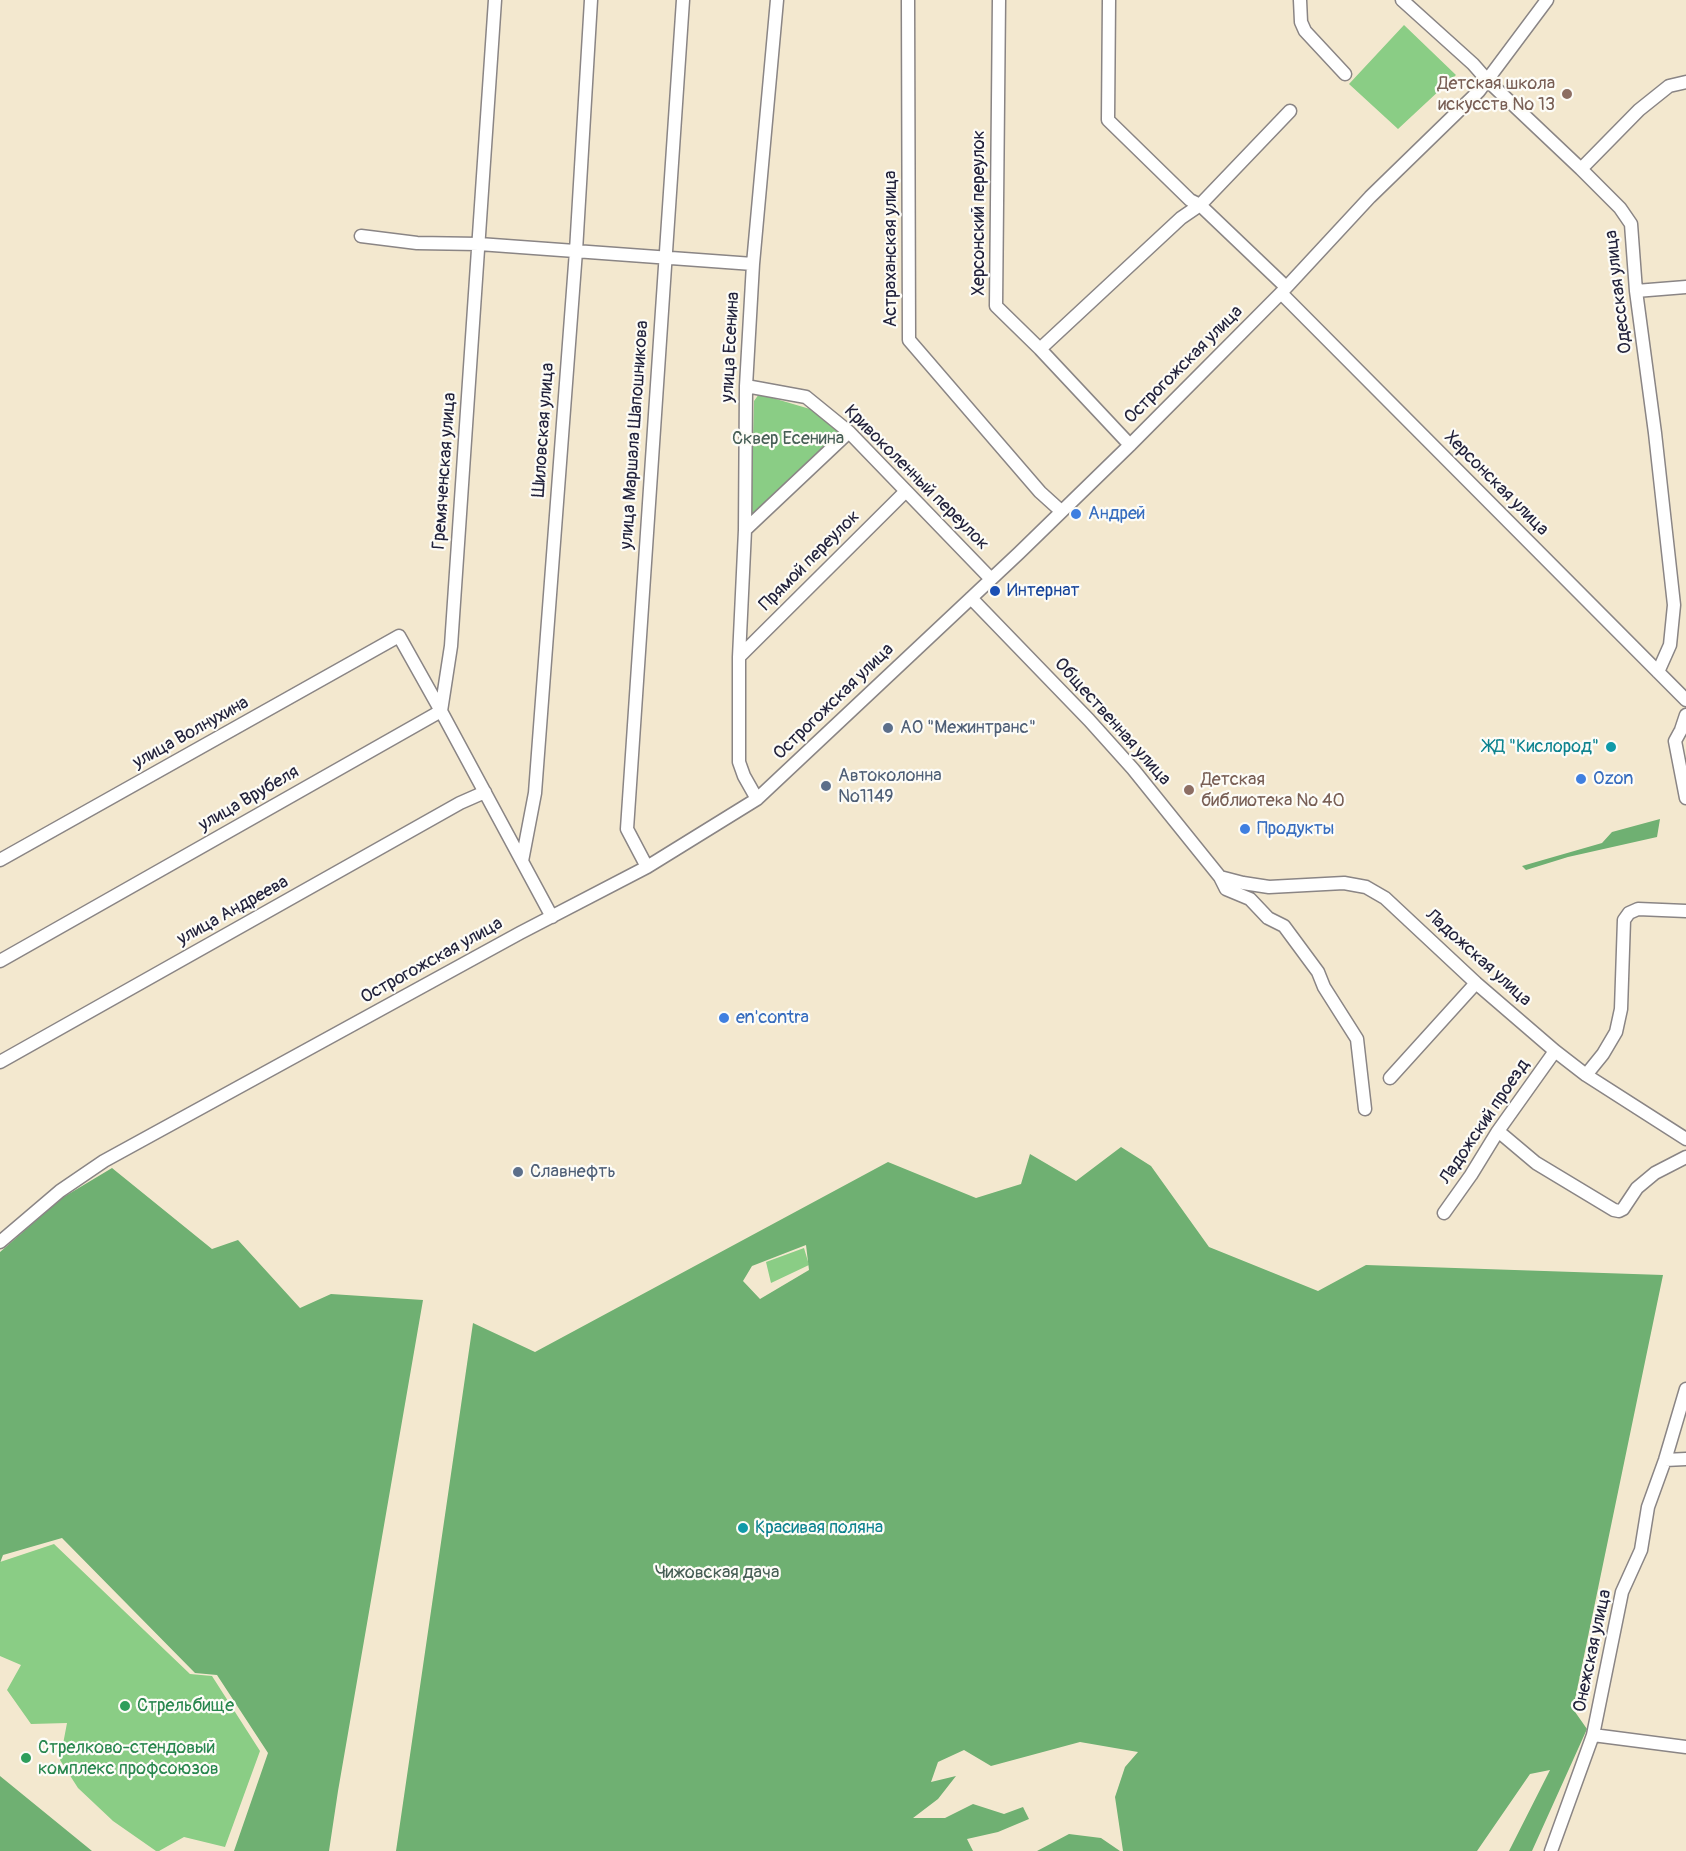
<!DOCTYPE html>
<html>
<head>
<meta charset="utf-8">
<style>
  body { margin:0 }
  canvas { display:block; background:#f3e8cf }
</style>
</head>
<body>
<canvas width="1686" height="1851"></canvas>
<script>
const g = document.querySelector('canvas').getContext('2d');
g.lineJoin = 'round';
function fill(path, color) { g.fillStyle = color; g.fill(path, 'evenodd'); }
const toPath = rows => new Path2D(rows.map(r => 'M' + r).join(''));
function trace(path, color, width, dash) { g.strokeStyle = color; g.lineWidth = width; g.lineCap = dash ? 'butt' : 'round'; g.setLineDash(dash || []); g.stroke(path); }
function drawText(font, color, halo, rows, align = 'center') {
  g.font = font + ' Pangolin,sans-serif'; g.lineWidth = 4.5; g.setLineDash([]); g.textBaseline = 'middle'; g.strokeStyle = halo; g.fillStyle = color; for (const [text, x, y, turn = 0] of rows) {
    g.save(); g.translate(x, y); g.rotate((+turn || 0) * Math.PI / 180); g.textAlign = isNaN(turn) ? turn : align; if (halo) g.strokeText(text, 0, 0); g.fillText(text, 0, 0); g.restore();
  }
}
const green = toPath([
  [1404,25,1456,75,1398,129,1349,84],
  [759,394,810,409,843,435,751,521,754,401],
  [804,1248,809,1265,771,1283,766,1262],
  [54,1544,190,1674,212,1676,260,1751,225,1847,184,1837,159,1851,156,1851,113,1821,78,1788,60,1760,67,1723,31,1724,7,1690,21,1665,0,1656,0,1562]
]);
const forest = toPath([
  [1660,819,1657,837,1568,857,1526,870,1522,866,1602,843,1612,832],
  [1121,1147,1151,1166,1209,1247,1318,1291,1366,1265,1663,1275,1573,1709,1587,1729,1532,1851,1509,1851,1550,1770,1530,1774,1477,1851,1123,1851,1115,1797,1125,1767,1138,1752,1080,1742,991,1766,964,1750,938,1762,931,1782,956,1776,938,1799,913,1818,945,1818,973,1804,1004,1814,1023,1807,1029,1819,998,1832,967,1839,973,1851,396,1851,473,1323,535,1352,888,1162,976,1198,1021,1184,1030,1154,1076,1181],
  [806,1245,809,1270,760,1299,743,1281,752,1266],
  [112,1168,212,1249,238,1240,300,1308,331,1294,423,1300,338,1791,329,1851,234,1851,268,1753,217,1675,195,1673,62,1538,3,1555,0,1563,0,1252,62,1198],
  [0,1776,92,1851,0,1851],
  [1069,1834,1101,1838,1120,1851,1037,1851]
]);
const minor = toPath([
  [495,0,451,646,441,711,552,917],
  [908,0,909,340,1040,492,1061,511],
  [999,0,996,306,1040,349,1130,445],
  [1109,0,1108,120,1190,200,1200,205,1286,287],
  [1300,0,1301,22,1305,31,1345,74],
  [1402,0,1473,64,1488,81,1581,169,1620,208,1631,224,1636,291,1655,433,1674,605,1670,645,1658,672],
  [1581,169,1639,110,1669,86,1686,82],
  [361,236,417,243,479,244,753,264],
  [1636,291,1686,287],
  [1281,293,1686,700],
  [1040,349,1181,218,1200,205,1290,111],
  [746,386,806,397,849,432,991,579],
  [745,530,849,432],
  [971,598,1089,720,1133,769,1220,877,1226,889,1250,899,1268,918,1284,926,1318,972,1324,987,1357,1039,1365,1109],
  [739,657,906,491],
  [1686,715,1681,730,1675,741,1686,798],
  [757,799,744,776,739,762,739,657,745,530,746,386,753,264,777,0],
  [0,860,399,636,441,711,0,961],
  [522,861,535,793,576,251,591,0],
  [647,867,627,829,683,0],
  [1220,877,1243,883,1269,887,1344,883,1366,887,1385,898,1476,983,1555,1051,1586,1075,1686,1139],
  [0,1062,460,803,485,792],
  [1586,1075,1603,1054,1616,1032,1621,1009,1624,920,1629,913,1638,909,1686,911],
  [1390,1078,1476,983],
  [1498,1131,1536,1163,1614,1210,1619,1211,1623,1209,1637,1188,1655,1173,1686,1157],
  [1444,1213,1471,1175,1498,1131,1555,1051],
  [0,1242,60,1191,104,1161,520,933,647,867,757,799,1019,553,1130,445,1281,293,1370,197,1479,91,1547,0],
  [1665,1460,1686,1459],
  [1593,1735,1686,1747],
  [1551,1851,1593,1735,1622,1592,1641,1550,1648,1507,1665,1460,1686,1389]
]);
const markers = [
  [1567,94,6,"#8d6e63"],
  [1076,514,6,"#3f7fe0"],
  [995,591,6,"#1a4fb4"],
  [888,728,6,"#5c6f8a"],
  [1611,747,6,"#0f9aa8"],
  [1581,779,6,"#3f7fe0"],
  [826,786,6,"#5c6f8a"],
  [1189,790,6,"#8d6e63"],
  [1245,829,6,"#3f7fe0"],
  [724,1018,6,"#3f7fe0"],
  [518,1172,6,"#5c6f8a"],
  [743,1528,6,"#0f9aa8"],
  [125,1706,6,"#2e9e5b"],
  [26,1758,6,"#2e9e5b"]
];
const educationNames = [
  ["Детская школа",1555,84],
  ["искусств № 13",1555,105],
  ["Детская",1201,780,"left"],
  ["библиотека № 40",1201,801,"left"]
];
const streetNames = [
  ["Херсонский переулок",979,213,-90],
  ["Астраханская улица",891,249,-90],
  ["Одесская улица",1619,292,-97],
  ["улица Есенина",731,347,-87],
  ["Острогожская улица",1184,365,-45],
  ["Шиловская улица",544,430,-86],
  ["улица Маршала Шапошникова",635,435,-86],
  ["Гремяченская улица",445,471,-86],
  ["Кривоколенный переулок",916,478,45],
  ["Херсонская улица",1496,484,45],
  ["Прямой переулок",810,561,-45],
  ["Острогожская улица",834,702,-44],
  ["Общественная улица",1112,722,48],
  ["улица Волнухина",191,733,-29],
  ["улица Врубеля",249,799,-30],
  ["улица Андреева",233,911,-29],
  ["Ладожская улица",1478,958,42],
  ["Острогожская улица",432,961,-29],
  ["Ладожский проезд",1485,1122,-56],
  ["Онежская улица",1593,1651,-78]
];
const parkNames = [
  ["Сквер Есенина",788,439],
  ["Чижовская дача",717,1573]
];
const shopNames = [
  ["Андрей",1088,514],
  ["Ozon",1593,779],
  ["Продукты",1257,829],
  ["en'contra",736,1018]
];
const transitNames = [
  ["Интернат",1007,591]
];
const serviceNames = [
  ["АО \"Межинтранс\"",900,728],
  ["Автоколонна",838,776],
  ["№1149",838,797],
  ["Cлавнефть",530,1172]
];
const cultureNames = [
  ["ЖД \"Кислород\"",1599,747],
  ["Красивая поляна",755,1528,"left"]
];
const leisureNames = [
  ["Стрельбище",137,1706],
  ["Стрелково-стендовый",38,1748],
  ["комплекс профсоюзов",38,1769]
];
fill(green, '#8acd85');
fill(forest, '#6fb072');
trace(minor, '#8a8585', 15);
trace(minor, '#fff', 12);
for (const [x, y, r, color] of markers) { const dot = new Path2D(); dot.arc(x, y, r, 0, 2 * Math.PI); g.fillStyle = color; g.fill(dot); trace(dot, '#fdfcf7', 2); }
drawText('18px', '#785e54', '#fdfcf7', educationNames, 'right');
drawText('18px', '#22223b', '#fdfcf7', streetNames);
drawText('18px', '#465e55', '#fdfcf7', parkNames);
drawText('18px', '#366cbe', '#fdfcf7', shopNames, 'left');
drawText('18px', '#164399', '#fdfcf7', transitNames, 'left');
drawText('18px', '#4e5e75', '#fdfcf7', serviceNames, 'left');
drawText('18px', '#0d838f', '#fdfcf7', cultureNames, 'right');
drawText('18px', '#27864d', '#fdfcf7', leisureNames, 'left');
</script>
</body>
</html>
